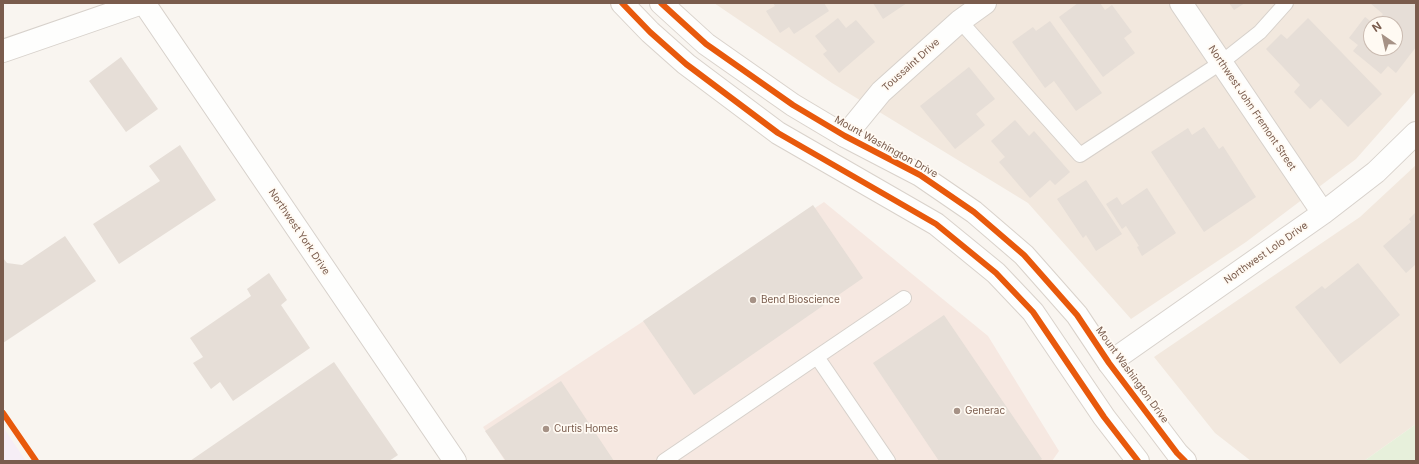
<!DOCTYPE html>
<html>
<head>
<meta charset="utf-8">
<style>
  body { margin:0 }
  #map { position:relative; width:1419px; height:464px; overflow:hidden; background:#f9f5f0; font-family:Inter,sans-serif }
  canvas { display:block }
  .frame { position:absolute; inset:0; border:4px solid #7a5c4d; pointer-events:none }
  .north { position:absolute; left:1363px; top:16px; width:40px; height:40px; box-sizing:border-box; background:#fffaf3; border:1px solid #cabbb1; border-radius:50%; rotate:326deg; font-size:11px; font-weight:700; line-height:16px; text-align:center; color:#7a5c4d }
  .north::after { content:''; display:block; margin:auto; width:14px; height:18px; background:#a69286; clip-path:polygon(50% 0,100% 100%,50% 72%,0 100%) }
</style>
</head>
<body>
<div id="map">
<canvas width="1419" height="464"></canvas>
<div class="frame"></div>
<div class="north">N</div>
</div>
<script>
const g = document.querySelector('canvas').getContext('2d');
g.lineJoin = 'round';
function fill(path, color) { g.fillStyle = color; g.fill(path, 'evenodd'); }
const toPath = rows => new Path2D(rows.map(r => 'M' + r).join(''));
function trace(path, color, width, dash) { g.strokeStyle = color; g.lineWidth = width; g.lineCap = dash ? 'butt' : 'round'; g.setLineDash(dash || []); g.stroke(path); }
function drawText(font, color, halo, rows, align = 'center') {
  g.font = font + ' Inter,sans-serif'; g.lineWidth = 3.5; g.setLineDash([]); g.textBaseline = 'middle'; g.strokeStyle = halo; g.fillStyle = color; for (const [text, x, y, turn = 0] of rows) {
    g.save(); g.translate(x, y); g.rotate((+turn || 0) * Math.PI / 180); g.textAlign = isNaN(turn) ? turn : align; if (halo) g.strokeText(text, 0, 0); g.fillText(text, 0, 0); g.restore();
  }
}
const residential = toPath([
  [714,3,1416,3,1416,91,1356,159,1246,242,1131,319,1028,203,832,83],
  [1371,24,1395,24,1395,48,1371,48],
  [1416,165,1416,424,1364,461,1251,461,1215,433,1154,357,1360,217]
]);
const commercial = toPath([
  [824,202,988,336,1059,451,1052,461,505,461,483,427]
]);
const education = toPath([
  [3,427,26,461,3,461]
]);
const green = toPath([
  [1416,424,1416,461,1364,461]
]);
const building = toPath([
  [773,3,824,3,829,11,794,34,789,27,780,33,766,11,775,6],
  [873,3,907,3,883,19],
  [1078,3,1100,3,1105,10,1112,5,1132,32,1124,38,1135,53,1103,77,1059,17],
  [1229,3,1245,3,1234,10],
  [1370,3,1416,3,1416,47,1396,73,1388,66,1381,74,1353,51,1358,45,1349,38,1365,17,1374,24,1371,24,1371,48,1395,48,1395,24,1374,24,1383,14],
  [838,18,846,28,856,20,875,42,839,73,823,54,827,51,815,36],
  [1308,18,1382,94,1348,127,1321,99,1310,109,1294,92,1300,85,1266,49,1281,34,1287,39],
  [1050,21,1102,93,1076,111,1054,81,1045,88,1012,42,1033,27,1036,31],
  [121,57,158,109,126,132,89,81],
  [969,67,995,99,976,114,985,125,955,149,920,106],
  [1015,120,1029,136,1034,131,1070,172,1055,185,1050,180,1030,198,999,162,1005,157,991,141],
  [1204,127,1219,149,1223,146,1256,197,1204,232,1151,152,1188,128,1192,135],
  [180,145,216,200,119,264,93,224,160,181,149,166],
  [1086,180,1122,234,1096,251,1086,235,1083,238,1057,199],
  [1147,188,1176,233,1142,256,1137,247,1139,246,1126,226,1122,229,1106,204,1117,197,1122,205],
  [813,205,863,278,694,395,643,321],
  [1416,212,1416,264,1406,273,1383,246,1411,222,1409,219],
  [65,236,96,281,3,343,3,258,7,263,22,265],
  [1358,263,1400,315,1340,364,1295,307,1322,286,1325,289],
  [269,273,287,300,281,305,310,348,233,401,220,382,211,389,193,363,203,357,190,338,251,296,247,289],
  [944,315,1042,459,1039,461,939,461,873,363],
  [334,362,398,455,389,461,190,461],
  [561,381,614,461,506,461,485,431]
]);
const lane = toPath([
  [960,21,1080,155,1222,62,1260,32,1286,3],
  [817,357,904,298],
  [664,461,817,357,888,461]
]);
const street = toPath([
  [144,3,455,461],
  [1181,3,1323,213],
  [3,51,142,3],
  [845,136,881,92,960,21,985,3],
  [1109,363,1323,213,1376,172,1416,133]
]);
const secondary = toPath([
  [622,3,650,32,686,64,778,133,936,224,996,273,1033,312,1104,417,1138,461],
  [661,3,706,44,793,105,845,136,920,175,974,212,1024,255,1077,315,1109,363,1177,453,1185,461]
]);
const cycleway = toPath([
  [622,3,650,32,686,64,778,133,936,224,996,273,1033,312,1104,417,1138,461],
  [661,3,706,44,793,105,845,136,920,175,974,212,1024,255,1077,315,1109,363,1177,453,1185,461],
  [3,413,36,461]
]);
const markers = [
  [753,300,4,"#a69286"],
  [957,411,4,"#a69286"],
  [546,429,4,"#a69286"]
];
const streetNames = [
  ["Toussaint Drive",911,65,-42],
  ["Northwest John Fremont Street",1252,108,56],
  ["Mount Washington Drive",886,147,29],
  ["Northwest York Drive",299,232,56],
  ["Northwest Lolo Drive",1266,253,-35],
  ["Mount Washington Drive",1132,375,54]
];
const poiNames = [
  ["Bend Bioscience",761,300],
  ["Generac",965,411],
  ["Curtis Homes",554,429]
];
fill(residential, '#f2e8de');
fill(commercial, '#f6e8e1');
fill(education, '#f6eef6');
fill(green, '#e7f0db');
fill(building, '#e6ded7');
trace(lane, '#d7d1cb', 16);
trace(street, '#d7d1cb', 24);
trace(secondary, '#d9d2cb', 24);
trace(lane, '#fefefd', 14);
trace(street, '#fefefd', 22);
trace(secondary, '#fefefd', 22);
trace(cycleway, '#e8590c', 6);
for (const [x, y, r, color] of markers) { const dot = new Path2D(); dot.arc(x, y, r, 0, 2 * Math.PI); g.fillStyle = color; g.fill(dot); trace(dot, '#fffaf3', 1.5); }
drawText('10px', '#7a5c4d', '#fffaf3', streetNames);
drawText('10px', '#7a5c4d', '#fffaf3', poiNames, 'left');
</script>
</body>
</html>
